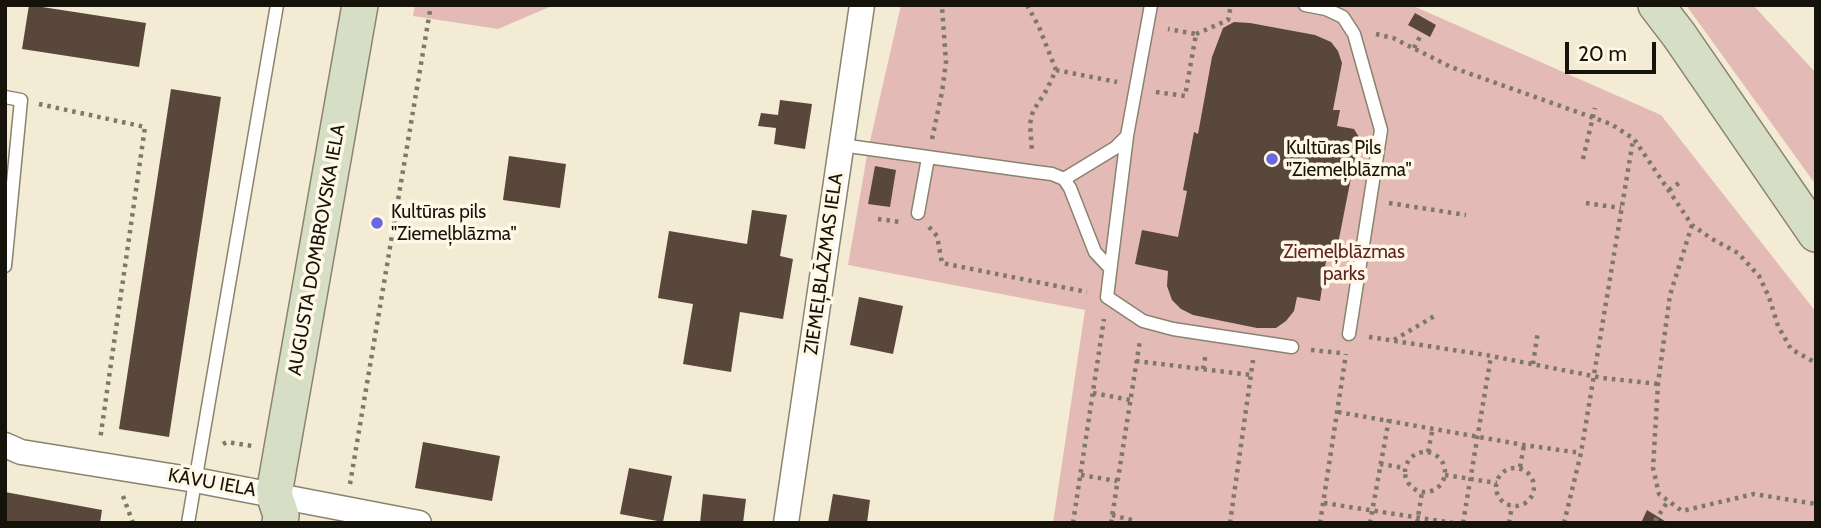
<!DOCTYPE html>
<html>
<head>
<meta charset="utf-8">
<style>
  body { margin:0 }
  #map { position:relative; width:1821px; height:528px; overflow:hidden; background:#f3ebd4; font-family:Cabin,sans-serif }
  canvas { display:block }
  .frame { position:absolute; inset:0; border:7px solid #16130b; pointer-events:none }
  .scale { position:absolute; left:1565px; top:42px; width:91px; height:32px; box-sizing:border-box; border:4px solid #16130b; border-top:0; padding-left:9px; font-size:21px; line-height:24px; white-space:nowrap; color:#16130b; -webkit-text-stroke:5px #fff8e6; paint-order:stroke }
</style>
</head>
<body>
<div id="map">
<canvas width="1821" height="528"></canvas>
<div class="frame"></div>
<div class="scale">20 m</div>
</div>
<script>
const g = document.querySelector('canvas').getContext('2d');
g.lineJoin = 'round';
function fill(path, color) { g.fillStyle = color; g.fill(path, 'evenodd'); }
const toPath = rows => new Path2D(rows.map(r => 'M' + r).join(''));
function trace(path, color, width, dash) { g.strokeStyle = color; g.lineWidth = width; g.lineCap = dash ? 'butt' : 'round'; g.setLineDash(dash || []); g.stroke(path); }
function drawText(font, color, halo, rows, align = 'center') {
  g.font = font + ' Cabin,sans-serif'; g.lineWidth = 7; g.setLineDash([]); g.textBaseline = 'middle'; g.strokeStyle = halo; g.fillStyle = color; for (const [text, x, y, turn = 0] of rows) {
    g.save(); g.translate(x, y); g.rotate((+turn || 0) * Math.PI / 180); g.textAlign = isNaN(turn) ? turn : align; if (halo) g.strokeText(text, 0, 0); g.fillText(text, 0, 0); g.restore();
  }
}
const green = toPath([
  [415,5,554,5,498,29,413,16],
  [901,5,1411,5,1661,115,1816,312,1816,523,1053,523,1085,310,848,265,868,150],
  [1686,5,1753,5,1816,73,1816,185]
]);
const building = toPath([
  [29,5,146,23,139,67,22,49],
  [1415,13,1436,25,1430,37,1408,25],
  [1234,22,1250,23,1315,35,1331,42,1338,51,1342,63,1333,110,1340,110,1337,126,1354,129,1359,137,1337,249,1327,254,1320,301,1297,297,1294,311,1286,321,1276,328,1257,328,1193,315,1181,309,1172,300,1167,286,1168,271,1135,264,1142,230,1178,237,1187,191,1183,190,1194,132,1198,134,1212,57,1223,28],
  [171,89,221,97,169,437,119,429],
  [780,100,812,104,805,149,774,144,776,128,758,126,761,113,778,115],
  [509,156,566,164,560,208,503,200],
  [875,166,896,170,890,207,868,204],
  [752,210,787,215,780,256,793,259,783,319,740,312,731,372,683,364,693,304,658,298,669,231,747,244],
  [859,297,903,306,893,354,850,345],
  [423,442,500,456,492,501,415,488],
  [629,468,672,476,663,522,620,514],
  [5,492,102,510,100,523,5,523],
  [703,494,746,499,743,523,700,523],
  [833,494,870,500,867,523,828,523],
  [1647,510,1668,523,1641,523]
]);
const path = toPath([
  [1027,5,1039,27,1056,70,1046,91,1033,111,1030,124,1032,152],
  [1196,34,1228,20,1231,5],
  [1376,34,1393,38,1451,67,1611,124,1634,139,1692,225,1712,239,1738,253,1759,276,1769,297,1778,326,1791,349,1816,363],
  [1414,48,1422,33],
  [1056,70,1117,82],
  [1156,92,1185,96,1196,34,1168,29],
  [39,104,145,127,100,440],
  [932,139,942,92,946,62,942,7,943,5],
  [1583,159,1595,108],
  [1669,190,1679,183],
  [1389,203,1466,215],
  [1586,203,1621,208],
  [878,219,901,222],
  [1692,225,1670,295,1658,384,1653,468,1659,494,1682,511,1754,494,1816,504],
  [929,227,937,236,942,263,1087,292],
  [1325,271,1338,273],
  [1369,337,1486,355,1603,378,1658,384],
  [1394,340,1436,315],
  [1311,350,1340,353],
  [1136,361,1251,375],
  [1533,364,1538,331],
  [1203,369,1206,353],
  [1093,393,1130,400],
  [1338,412,1524,445,1581,453],
  [223,444,227,442,252,446],
  [1428,452,1433,427],
  '1405 472a20 20 0 1 1 40 0a20 20 0 1 1-40 0Z',
  [1380,464,1405,468],
  [1520,467,1524,445],
  '1496 487a19 19 0 1 1 38 0a19 19 0 1 1-38 0Z',
  [1081,475,1117,481],
  [1445,475,1497,483],
  [350,484,431,5],
  [123,496,133,523],
  [1324,503,1453,523],
  [1112,515,1132,520,1133,523],
  [1655,521,1668,501],
  [1073,523,1104,319],
  [1111,523,1140,340],
  [1230,523,1253,360],
  [1320,523,1346,354],
  [1370,523,1389,419],
  [1417,523,1422,492],
  [1463,523,1491,356],
  [1509,523,1512,506],
  [1564,523,1581,453,1633,140]
]);
const lane = toPath([
  [1151,5,1127,136,1107,297,1143,321,1173,329,1292,347],
  [1305,5,1326,9,1343,17,1354,34,1381,130,1349,334],
  [5,97,21,100,5,266],
  [841,145,1036,172,1052,174,1064,179,1070,188,1095,252,1110,268],
  [1064,179,1115,148,1127,136],
  [918,213,928,158],
  [188,523,277,5]
]);
const street = toPath([
  [5,445,21,452,195,480,419,523],
  [786,523,862,5]
]);
const secondary = toPath([
  [1656,5,1679,35,1816,234],
  [280,523,281,515,274,494,360,5]
]);
const markers = [
  [1272,159,7,"#6c66e0"],
  [377,223,7,"#6c66e0"]
];
const poiNames = [
  ["Kultūras Pils",1286,148],
  ["\"Ziemeļblāzma\"",1286,170],
  ["Kultūras pils",391,212],
  ["\"Ziemeļblāzma\"",391,234]
];
const streetNames = [
  ["AUGUSTA DOMBROVSKA IELA",317,250,-80],
  ["ZIEMEĻBLĀZMAS IELA",824,264,-82],
  ["KĀVU IELA",212,483,10]
];
const parkNames = [
  ["Ziemeļblāzmas",1344,252],
  ["parks",1344,274]
];
fill(green, '#e3bab6');
fill(building, '#58473a');
trace(lane, '#8a836e', 15);
trace(street, '#8a836e', 27);
trace(secondary, '#8a836e', 38);
trace(path, '#7e7869', 4.5, [3.5, 5]);
trace(lane, '#fff', 12);
trace(street, '#fff', 24);
trace(secondary, '#d6dfc6', 35);
for (const [x, y, r, color] of markers) { const dot = new Path2D(); dot.arc(x, y, r, 0, 2 * Math.PI); g.fillStyle = color; g.fill(dot); trace(dot, '#fff8e6', 2.5); }
drawText('19px', '#16130b', '#fff8e6', poiNames, 'left');
drawText('19px', '#16130b', '#fff8e6', streetNames);
drawText('19px', '#612323', '#fff8e6', parkNames);
</script>
</body>
</html>
